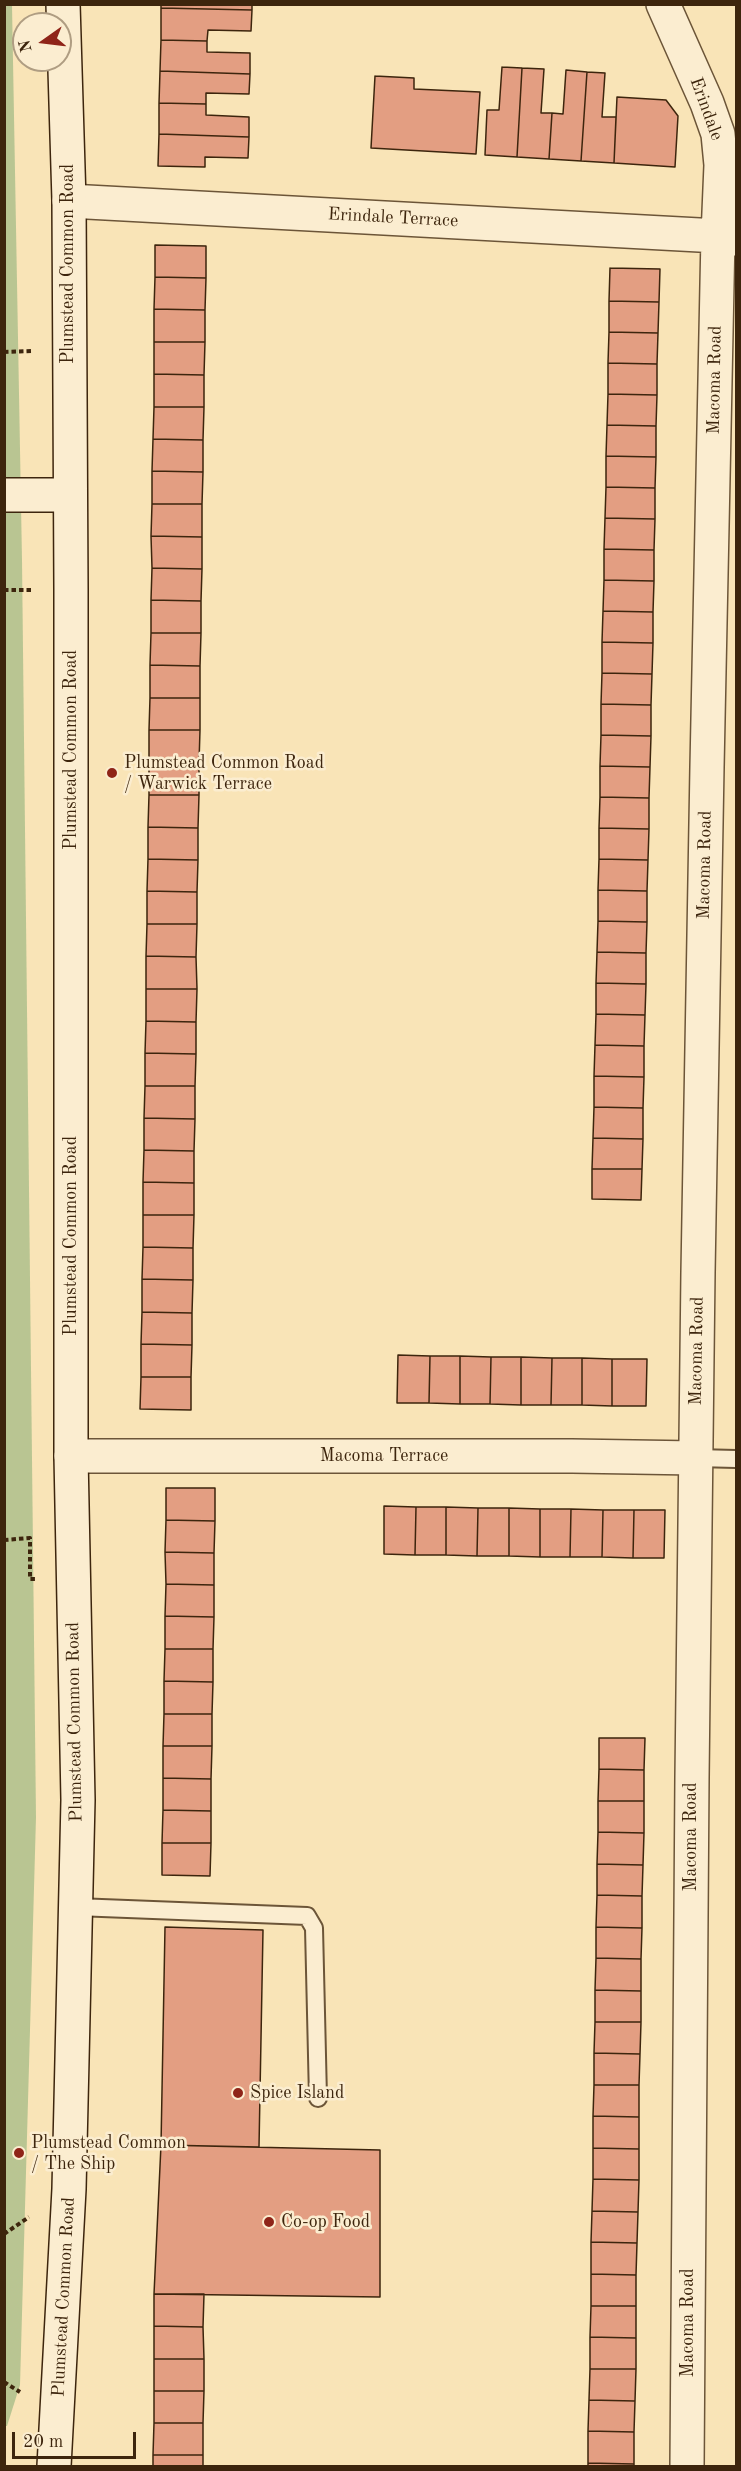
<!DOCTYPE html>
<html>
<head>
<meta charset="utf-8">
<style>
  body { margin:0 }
  #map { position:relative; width:741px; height:2471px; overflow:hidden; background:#f9e4b7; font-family:"Old Standard TT",serif }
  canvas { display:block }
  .frame { position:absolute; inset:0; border:6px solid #3d250d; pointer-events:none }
  .north { position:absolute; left:12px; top:12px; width:60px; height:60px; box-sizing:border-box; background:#fbedd0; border:2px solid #af9d82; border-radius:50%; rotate:256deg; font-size:16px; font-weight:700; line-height:24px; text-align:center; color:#3d250d }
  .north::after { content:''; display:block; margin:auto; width:21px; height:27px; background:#8f2418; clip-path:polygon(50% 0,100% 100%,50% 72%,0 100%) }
  .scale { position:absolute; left:12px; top:2432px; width:124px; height:27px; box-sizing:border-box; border:3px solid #3d250d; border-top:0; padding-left:8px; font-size:18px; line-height:21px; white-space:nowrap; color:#3d250d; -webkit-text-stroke:4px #fbedd0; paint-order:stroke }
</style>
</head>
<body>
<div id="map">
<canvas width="741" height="2471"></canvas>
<div class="frame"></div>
<div class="north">N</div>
<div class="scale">20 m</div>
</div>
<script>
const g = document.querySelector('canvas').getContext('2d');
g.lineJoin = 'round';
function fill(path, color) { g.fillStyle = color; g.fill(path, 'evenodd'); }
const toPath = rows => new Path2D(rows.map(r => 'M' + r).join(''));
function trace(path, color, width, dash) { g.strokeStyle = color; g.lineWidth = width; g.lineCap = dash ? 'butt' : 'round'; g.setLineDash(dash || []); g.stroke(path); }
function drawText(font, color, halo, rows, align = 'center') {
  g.font = font + ' "Old Standard TT",serif'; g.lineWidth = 5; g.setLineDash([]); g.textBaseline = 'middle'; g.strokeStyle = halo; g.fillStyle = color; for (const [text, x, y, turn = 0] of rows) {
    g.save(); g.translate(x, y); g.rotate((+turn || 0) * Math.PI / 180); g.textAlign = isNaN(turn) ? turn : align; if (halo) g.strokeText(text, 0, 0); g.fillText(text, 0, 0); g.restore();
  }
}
const green = toPath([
  [4,5,12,5,22,560,36,1817,20,2385,7,2426,5,2426]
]);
const building = toPath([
  [161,4,252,4,252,10,161,8,161,4],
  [161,8,252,10,251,31,208,30,207,41,161,40,161,8],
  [161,40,207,41,207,52,250,53,250,74,160,71,161,40],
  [502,67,522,68,517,157,485,155,487,110,499,110,502,67],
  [522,68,544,69,541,113,552,113,549,159,517,157,522,68],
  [566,70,587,72,581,161,549,159,552,113,563,114,566,70],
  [160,71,250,74,249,94,206,93,206,104,159,103,160,71],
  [587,72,605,73,602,117,616,117,614,163,581,161,587,72],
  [375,76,414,78,414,89,480,92,476,154,371,148,375,76],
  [617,97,666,100,678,116,675,167,614,163,617,97],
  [159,103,206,104,206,115,249,117,249,137,159,134,159,103],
  [159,134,249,137,248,158,205,157,205,167,158,166,159,134],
  [155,245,206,246,206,278,155,277,155,245],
  [610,268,660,269,659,302,609,301,610,268],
  [155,277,206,278,205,310,154,309,155,277],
  [609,301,659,302,658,333,609,332,609,301],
  [154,309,205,310,205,342,154,342,154,309],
  [609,332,658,333,657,364,608,363,609,332],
  [154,342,205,342,204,375,154,374,154,342],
  [608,363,657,364,657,395,608,394,608,363],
  [154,374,204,375,204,407,154,407,154,374],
  [608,394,657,395,656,426,607,425,608,394],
  [154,407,204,407,203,440,153,439,154,407],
  [607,425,656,426,656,457,606,456,607,425],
  [153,439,203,440,203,472,152,471,153,439],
  [606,456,656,457,655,488,606,487,606,456],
  [152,471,203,472,202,504,152,504,152,471],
  [606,487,655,488,655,519,605,518,606,487],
  [152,504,202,504,202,537,151,536,152,504],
  [605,518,655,519,654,550,604,549,605,518],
  [151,536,202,537,202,569,152,568,151,536],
  [604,549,654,550,654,581,604,580,604,549],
  [152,568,202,569,201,601,151,600,152,568],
  [604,580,654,581,653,612,603,611,604,580],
  [151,600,201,601,201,633,151,633,151,600],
  [603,611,653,612,653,643,602,642,603,611],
  [151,633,201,633,200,666,150,665,151,633],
  [602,642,653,643,652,674,602,673,602,642],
  [150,665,200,666,200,698,150,698,150,665],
  [602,673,652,674,651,705,601,704,602,673],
  [150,698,200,698,200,730,149,730,150,698],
  [601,704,651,705,651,736,601,735,601,704],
  [149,730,200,730,199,763,149,762,149,730],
  [601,735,651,736,650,767,600,766,601,735],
  [149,762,199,763,199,795,149,795,149,762],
  [600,766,650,767,649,798,600,797,600,766],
  [149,795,199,795,198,828,148,827,149,795],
  [600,797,649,798,649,829,599,828,600,797],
  [148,827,198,828,198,860,148,859,148,827],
  [599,828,649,829,648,860,599,859,599,828],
  [148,859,198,860,197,892,147,891,148,859],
  [599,859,648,860,647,891,598,890,599,859],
  [598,890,647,891,647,922,598,921,598,890],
  [147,891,197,892,197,924,147,924,147,891],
  [598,921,647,922,646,953,597,952,598,921],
  [147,924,197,924,196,957,146,956,147,924],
  [597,952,646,953,646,984,596,983,597,952],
  [146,956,196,957,197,989,146,989,146,956],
  [596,983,646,984,645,1015,596,1014,596,983],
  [146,989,197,989,196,1022,146,1021,146,989],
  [596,1014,645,1015,644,1046,595,1045,596,1014],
  [146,1021,196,1022,196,1054,145,1053,146,1021],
  [595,1045,644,1046,644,1077,594,1076,595,1045],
  [145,1053,196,1054,195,1086,145,1086,145,1053],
  [594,1076,644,1077,643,1108,594,1107,594,1076],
  [145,1086,195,1086,195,1119,144,1118,145,1086],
  [594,1107,643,1108,643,1139,593,1138,594,1107],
  [144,1118,195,1119,194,1151,144,1150,144,1118],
  [593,1138,643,1139,642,1169,592,1169,593,1138],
  [144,1150,194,1151,194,1183,143,1182,144,1150],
  [592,1169,642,1169,641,1200,592,1199,592,1169],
  [143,1182,194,1183,194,1215,143,1215,143,1182],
  [143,1215,194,1215,193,1248,143,1247,143,1215],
  [143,1247,193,1248,193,1280,142,1279,143,1247],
  [142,1279,193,1280,192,1313,142,1312,142,1279],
  [142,1312,192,1313,192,1345,141,1344,142,1312],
  [141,1344,192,1345,191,1377,141,1377,141,1344],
  [398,1355,430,1356,429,1403,397,1403,398,1355],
  [430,1356,460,1356,460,1404,429,1403,430,1356],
  [460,1356,491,1357,490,1404,460,1404,460,1356],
  [491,1357,521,1357,521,1405,490,1404,491,1357],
  [521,1357,552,1358,551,1405,521,1405,521,1357],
  [552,1358,582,1358,582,1405,551,1405,552,1358],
  [582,1358,612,1359,612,1406,582,1405,582,1358],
  [612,1359,647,1359,646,1406,612,1406,612,1359],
  [141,1377,191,1377,191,1410,140,1409,141,1377],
  [166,1488,215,1488,215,1521,166,1520,166,1488],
  [384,1506,416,1507,415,1555,384,1554,384,1506],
  [416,1507,446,1507,446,1555,415,1555,416,1507],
  [446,1507,478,1508,477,1556,446,1555,446,1507],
  [478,1508,509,1508,509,1556,477,1556,478,1508],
  [509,1508,540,1509,540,1557,509,1556,509,1508],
  [540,1509,571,1509,570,1557,540,1557,540,1509],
  [571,1509,603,1510,602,1557,570,1557,571,1509],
  [603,1510,634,1510,633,1558,602,1557,603,1510],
  [634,1510,665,1510,664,1558,633,1558,634,1510],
  [166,1520,215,1521,214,1553,165,1552,166,1520],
  [165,1552,214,1553,214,1585,166,1584,165,1552],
  [166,1584,214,1585,214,1617,165,1616,166,1584],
  [165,1616,214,1617,213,1649,165,1649,165,1616],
  [165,1649,213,1649,213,1682,164,1681,165,1649],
  [164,1681,213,1682,212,1714,164,1714,164,1681],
  [164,1714,212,1714,212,1746,163,1746,164,1714],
  [599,1738,645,1738,644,1770,599,1769,599,1738],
  [163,1746,212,1746,211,1779,163,1778,163,1746],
  [599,1769,644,1770,644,1801,598,1801,599,1769],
  [163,1778,211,1779,211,1811,163,1810,163,1778],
  [598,1801,644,1801,644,1833,598,1832,598,1801],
  [163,1810,211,1811,211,1843,162,1843,163,1810],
  [598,1832,644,1833,643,1865,597,1864,598,1832],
  [162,1843,211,1843,210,1876,162,1875,162,1843],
  [597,1864,643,1865,642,1896,597,1895,597,1864],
  [597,1895,642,1896,642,1928,596,1927,597,1895],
  [165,1927,263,1930,259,2147,161,2145,165,1927],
  [596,1927,642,1928,641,1959,596,1958,596,1927],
  [596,1958,641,1959,641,1991,595,1990,596,1958],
  [595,1990,641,1991,641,2022,595,2022,595,1990],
  [595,2022,641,2022,640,2054,594,2053,595,2022],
  [594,2053,640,2054,639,2085,594,2085,594,2053],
  [594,2085,639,2085,639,2117,593,2116,594,2085],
  [593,2116,639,2117,639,2149,593,2148,593,2116],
  [161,2145,380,2150,380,2297,154,2294,161,2145],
  [593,2148,639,2149,639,2180,593,2179,593,2148],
  [593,2179,639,2180,638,2212,592,2211,593,2179],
  [592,2211,638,2212,637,2243,591,2242,592,2211],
  [591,2242,637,2243,636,2275,591,2274,591,2242],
  [591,2274,636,2275,636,2306,591,2306,591,2274],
  [154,2294,204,2294,203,2327,154,2326,154,2294],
  [591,2306,636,2306,636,2338,590,2337,591,2306],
  [154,2326,203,2327,204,2359,154,2359,154,2326],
  [590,2337,636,2338,636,2369,590,2369,590,2337],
  [154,2359,204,2359,204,2391,154,2391,154,2359],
  [590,2369,636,2369,635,2401,589,2400,590,2369],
  [154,2391,204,2391,203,2423,154,2423,154,2391],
  [589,2400,635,2401,634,2432,588,2431,589,2400],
  [154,2423,203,2423,203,2455,153,2455,154,2423],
  [588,2431,634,2432,634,2464,588,2463,588,2431],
  [153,2455,203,2455,203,2466,153,2466,153,2455],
  [588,2463,634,2464,634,2466,588,2466,588,2463]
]);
const path = toPath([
  [4,352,33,351],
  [4,590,33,590],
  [4,1540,30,1538,30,1579,37,1579],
  [4,2234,29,2217],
  [4,2382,20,2392]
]);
const lane = toPath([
  [696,1458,736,1459],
  [76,1907,307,1916,314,1928,318,2098]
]);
const street = toPath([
  [663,4,707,103,718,134,721,165,718,236,707,767,698,1272,692,1777,687,2466],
  [69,201,718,236,736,239],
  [71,1456,572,1456,696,1458]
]);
const secondary = toPath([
  [4,495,70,495],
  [54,2466,69,2189,78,1800,71,1456,71,589,69,201,63,4]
]);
const markers = [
  [112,773,6,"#8f2418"],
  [238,2093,6,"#8f2418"],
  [19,2153,6,"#8f2418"],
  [269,2222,6,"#8f2418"]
];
const streetNames = [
  ["Erindale",706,109,70],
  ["Erindale Terrace",393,218,3],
  ["Plumstead Common Road",68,264,-90],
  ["Macoma Road",715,380,-89],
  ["Plumstead Common Road",71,750,-90],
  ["Macoma Road",705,865,-89],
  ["Plumstead Common Road",71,1236,-90],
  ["Macoma Road",697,1351,-89],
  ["Macoma Terrace",384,1456],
  ["Plumstead Common Road",75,1722,-91],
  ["Macoma Road",691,1837,-90],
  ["Plumstead Common Road",64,2297,-87],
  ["Macoma Road",688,2323,-90]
];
const poiNames = [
  ["Plumstead Common Road",124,763],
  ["/ Warwick Terrace",124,784],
  ["Spice Island",250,2093],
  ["Plumstead Common",31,2143],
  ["/ The Ship",31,2164],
  ["Co-op Food",281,2222]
];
fill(green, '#b9c592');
fill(building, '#e39e82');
trace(building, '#3d250d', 1.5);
trace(lane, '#6c5538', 20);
trace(street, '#6c5538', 36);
trace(secondary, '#3d250d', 36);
trace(path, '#3d250d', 4, [4.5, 3]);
trace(lane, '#fbedd0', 16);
trace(street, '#fbedd0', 33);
trace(secondary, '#fbedd0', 33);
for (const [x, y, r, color] of markers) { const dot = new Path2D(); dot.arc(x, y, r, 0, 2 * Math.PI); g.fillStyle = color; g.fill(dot); trace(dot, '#fbedd0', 2); }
drawText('18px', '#3d250d', '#fbedd0', streetNames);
drawText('18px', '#3d250d', '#fbedd0', poiNames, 'left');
</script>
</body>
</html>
